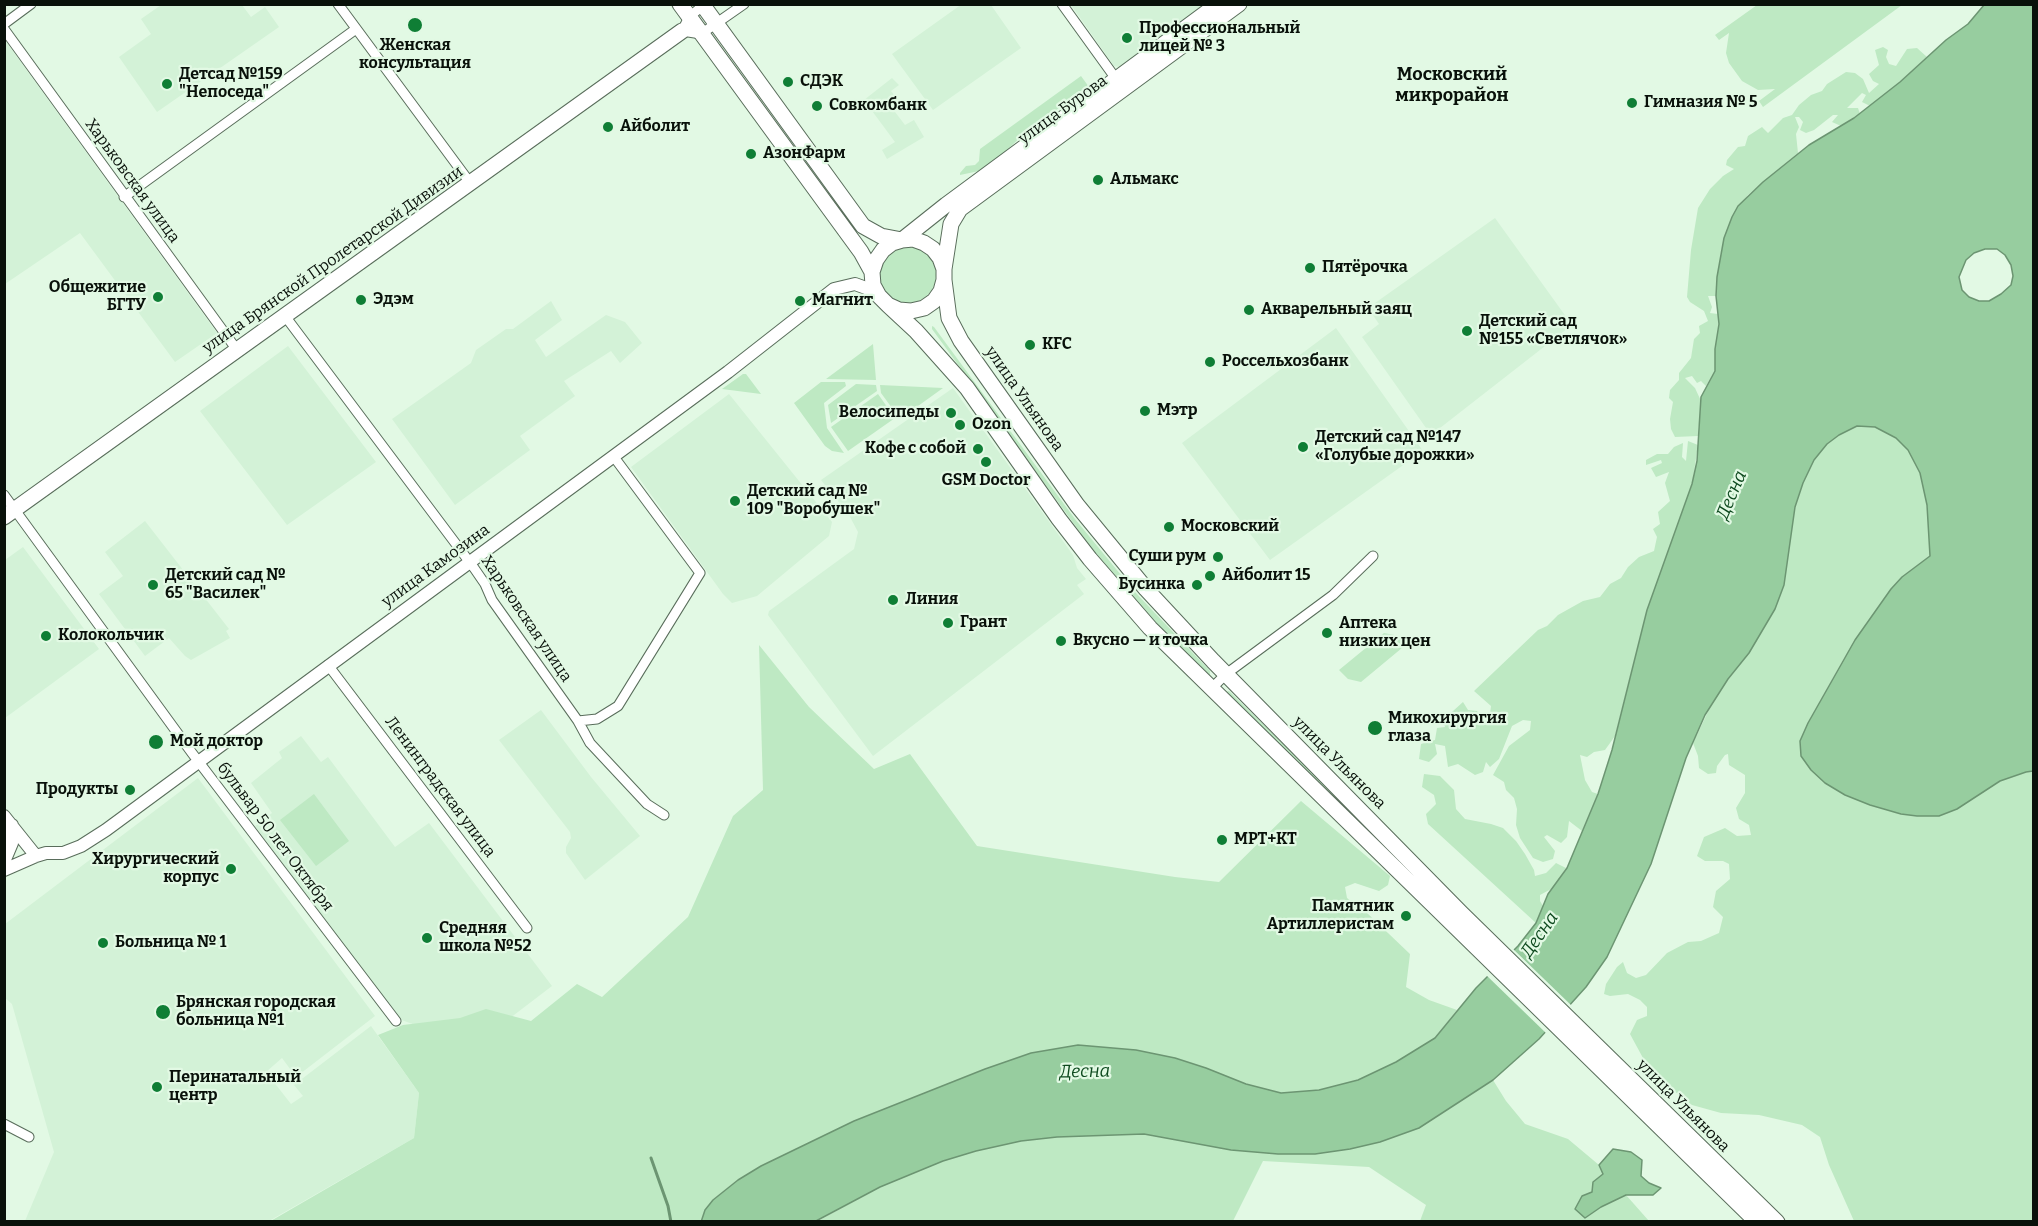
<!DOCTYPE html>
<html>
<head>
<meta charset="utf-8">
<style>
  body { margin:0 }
  #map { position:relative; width:2038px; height:1226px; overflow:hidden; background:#e2f9e4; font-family:Bitter,serif }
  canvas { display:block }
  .frame { position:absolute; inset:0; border:6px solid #09110a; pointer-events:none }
</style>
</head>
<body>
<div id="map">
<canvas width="2038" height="1226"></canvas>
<div class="frame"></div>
</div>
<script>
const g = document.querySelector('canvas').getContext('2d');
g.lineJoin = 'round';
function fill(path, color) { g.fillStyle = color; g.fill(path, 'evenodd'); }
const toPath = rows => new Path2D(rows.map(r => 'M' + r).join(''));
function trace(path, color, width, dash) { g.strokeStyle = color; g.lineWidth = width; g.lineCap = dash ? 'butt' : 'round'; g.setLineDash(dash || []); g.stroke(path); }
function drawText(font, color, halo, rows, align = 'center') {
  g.font = font + ' Bitter,serif'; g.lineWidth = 4.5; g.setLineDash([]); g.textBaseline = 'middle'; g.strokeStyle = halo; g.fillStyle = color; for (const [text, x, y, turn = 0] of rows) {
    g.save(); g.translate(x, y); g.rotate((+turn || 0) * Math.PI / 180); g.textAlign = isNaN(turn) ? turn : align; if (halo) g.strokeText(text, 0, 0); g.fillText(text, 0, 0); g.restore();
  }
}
const built = toPath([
  [962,4,991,5,1021,48,933,110,892,54],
  [161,5,242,5,251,17,265,7,279,27,157,112,119,57,151,34,141,19],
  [1071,5,1205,5,1120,67,1114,66],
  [4,39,217,333,175,362,80,233,5,284],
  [892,78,899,85,891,91,900,102,892,108,905,125,914,120,924,137,887,159,882,150,895,142,864,100],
  [1495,218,1572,325,1431,435,1362,337,1379,324,1368,308],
  [551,301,562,320,535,340,546,357,606,315,625,322,642,343,620,363,611,351,564,381,575,396,520,436,530,450,455,505,392,419,471,363,476,350,506,329,513,329],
  [1336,328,1423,451,1270,560,1182,443],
  [288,346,376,462,287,525,200,411],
  [953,388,1073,555,1077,568,1086,579,1077,585,1084,594,873,756,768,615,769,611,854,549,858,532,849,515,821,480],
  [729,394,832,522,829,536,757,596,732,603,723,594,631,467],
  [145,521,229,629,226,631,230,638,191,660,185,656,169,638,145,656,99,594,123,576,105,552],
  [23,547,99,649,5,718,5,560],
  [541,710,591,777,640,836,585,880,566,853,566,847,571,838,570,832,499,740],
  [301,736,321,762,328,757,395,847,429,823,552,986,497,1028,461,1042,399,1019,255,826,272,813,251,783,282,758,279,752],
  [198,778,375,1016,296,1077,282,1058,266,1072,291,1104,303,1096,294,1085,371,1026,419,1093,414,1138,269,1221,25,1221,54,1152,12,1004,5,998,5,924]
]);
const green = toPath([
  [1757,5,1757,4,1902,5,1763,107,1759,101,1775,89,1758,90,1742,81,1729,63,1726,53,1729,33,1719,40,1715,35],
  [1883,47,1888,50,1886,57,1889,64,1896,66,1907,49,1917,48,1927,57,1900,82,1870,106,1862,102,1866,95,1862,93,1847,108,1858,108,1860,114,1841,126,1832,122,1838,115,1833,115,1814,130,1806,133,1800,130,1803,122,1799,117,1795,117,1799,127,1796,134,1798,153,1748,195,1732,217,1721,252,1716,296,1708,296,1712,307,1710,313,1718,314,1719,324,1715,349,1715,371,1706,386,1701,381,1697,383,1692,376,1685,378,1695,388,1701,401,1698,436,1675,437,1671,429,1670,419,1673,402,1669,398,1670,390,1679,380,1679,373,1691,358,1694,339,1700,333,1699,326,1708,321,1704,311,1690,302,1687,297,1691,250,1698,208,1710,189,1723,176,1734,169,1726,165,1727,160,1738,147,1745,146,1748,136,1762,127,1768,133,1783,118,1792,115,1799,105,1811,95,1822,91,1827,84,1846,72,1855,73,1863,79,1869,93,1879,84,1873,81,1869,74,1879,65,1875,50],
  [1081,76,1089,87,1088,91,1079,91,1035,128,1031,127,1007,150,979,171,960,175,960,173,966,166,975,165,979,161,980,149],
  '880 275a28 28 0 1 1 56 0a28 28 0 1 1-56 0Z',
  [932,326,934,327,1075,519,1135,592,1210,671,1210,675,1207,676,1170,639,1093,550,932,329],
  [873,344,876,380,826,379],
  [743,374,746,374,761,394,722,389],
  [821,382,845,382,846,386,824,403,827,428,844,453,832,451,825,446,794,403],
  [856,384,876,385,877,391,831,423,828,405],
  [880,385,943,388,900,419,881,393],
  [878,394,895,418,848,451,831,427],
  [1857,426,1875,427,1896,438,1908,450,1920,473,1927,505,1931,556,1902,577,1891,589,1843,660,1808,723,1800,741,1939,816,1957,809,2000,781,2026,772,2033,771,2033,1221,1854,1221,1829,1165,1820,1137,1802,1125,1759,1115,1721,1113,1692,1105,1665,1084,1643,1058,1630,1034,1637,1020,1647,1016,1647,1007,1640,1000,1628,994,1610,996,1604,994,1606,984,1617,967,1623,962,1627,973,1636,978,1646,975,1667,953,1688,942,1701,941,1719,933,1723,917,1713,907,1716,891,1730,879,1729,864,1723,861,1705,861,1697,856,1704,837,1725,828,1737,836,1751,835,1749,825,1739,819,1736,808,1745,793,1745,775,1729,765,1728,754,1725,755,1717,766,1716,773,1708,774,1699,768,1698,756,1693,743,1716,695,1749,653,1775,609,1784,585,1795,507,1803,483,1814,460,1827,444,1839,435],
  [1688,441,1698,445,1692,485,1647,610,1615,736,1605,750,1594,752,1587,757,1580,755,1585,780,1592,792,1598,794,1582,831,1569,821,1567,837,1561,843,1547,835,1544,837,1555,851,1553,859,1543,862,1533,858,1520,838,1516,825,1517,809,1514,798,1506,790,1504,782,1493,775,1509,746,1530,730,1531,721,1523,720,1512,726,1499,759,1490,767,1486,762,1483,772,1475,775,1458,764,1448,767,1445,746,1435,744,1437,754,1429,762,1419,759,1421,744,1435,740,1437,728,1445,727,1443,720,1463,702,1468,710,1477,711,1484,722,1489,722,1491,706,1474,691,1538,630,1547,626,1558,615,1583,601,1600,597,1610,584,1621,578,1628,567,1639,557,1654,551,1657,537,1653,529,1660,524,1658,512,1670,501,1665,483,1669,472,1656,477,1651,468,1662,463,1661,460,1646,465,1646,460,1657,454,1668,454,1674,447,1683,443,1682,457,1686,461],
  [1384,633,1400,636,1408,643,1361,682,1348,679,1339,670],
  [759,645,809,707,874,769,910,754,977,846,1175,877,1219,882,1301,801,1390,876,1388,885,1379,891,1355,883,1345,887,1347,898,1366,912,1410,954,1406,987,1429,1000,1457,1010,1435,1038,1396,1062,1358,1080,1319,1090,1281,1093,1246,1084,1206,1068,1175,1058,1136,1050,1031,1053,985,1069,854,1121,761,1166,738,1180,713,1200,705,1210,701,1221,269,1222,414,1138,419,1093,378,1035,403,1025,460,1018,486,1009,531,1021,577,984,602,997,688,917,733,816,763,790],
  [1229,691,1384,843,1385,847,1384,848,1226,692],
  [1424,774,1440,776,1454,790,1456,809,1465,819,1491,824,1503,828,1516,841,1525,854,1534,870,1535,876,1546,873,1556,863,1566,868,1553,888,1540,895,1540,901,1543,906,1536,923,1428,824,1426,814,1436,804,1434,795,1422,787],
  [314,794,349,841,316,866,280,820],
  [1493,1080,1506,1101,1525,1124,1568,1139,1599,1165,1603,1174,1592,1193,1585,1218,1601,1207,1626,1195,1649,1221,1420,1221,1426,1205,1369,1167,1263,1161,1233,1221,816,1222,880,1187,943,1161,976,1151,1021,1141,1057,1137,1144,1134,1231,1150,1278,1154,1398,1136,1438,1116]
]);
const water = toPath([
  [1984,5,2033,5,2033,771,2026,772,2000,781,1957,809,1939,816,1917,816,1901,814,1870,805,1845,795,1825,783,1811,770,1801,756,1800,741,1808,723,1855,640,1891,589,1902,577,1930,556,1927,505,1920,473,1908,450,1896,438,1875,427,1857,426,1839,435,1827,444,1814,460,1803,483,1795,507,1784,585,1775,609,1749,653,1728,679,1705,715,1686,758,1651,864,1607,957,1586,987,1539,1039,1493,1080,1419,1128,1380,1142,1350,1149,1315,1154,1278,1154,1231,1150,1144,1134,1057,1137,1021,1141,976,1151,943,1161,880,1187,816,1221,701,1222,705,1210,713,1200,738,1180,761,1166,854,1121,985,1069,1031,1053,1078,1045,1136,1050,1175,1058,1206,1068,1246,1084,1281,1093,1319,1090,1358,1080,1396,1062,1435,1038,1476,988,1518,946,1536,923,1548,894,1567,868,1598,794,1612,750,1647,610,1692,484,1697,461,1701,397,1715,371,1715,349,1719,324,1716,296,1717,277,1724,238,1732,217,1738,206,1763,182,1809,145,1854,118,1900,82,1946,40,1968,24,1984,5],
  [1985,249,1997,249,2005,255,2011,265,2013,276,2011,285,2001,294,1989,301,1979,301,1969,297,1962,290,1959,277,1966,260,1974,253,1985,249],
  [1613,1149,1631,1152,1642,1160,1641,1176,1649,1183,1661,1188,1653,1195,1626,1195,1601,1207,1585,1218,1575,1209,1582,1196,1592,1192,1593,1182,1603,1174,1599,1165,1613,1149]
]);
const pier = toPath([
  [1512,948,1572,1006,1547,1034,1485,974]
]);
const stream = toPath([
  [651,1158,668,1206,671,1222]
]);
const minor = toPath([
  [338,4,471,184],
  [705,4,689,17,682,31,701,34,744,4],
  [1062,4,1119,83],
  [4,24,31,4],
  [4,29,237,350],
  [124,197,356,29],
  [285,316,474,568,485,584,492,600,578,721,590,743,647,804,664,815],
  [4,495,192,753,396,1021],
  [328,665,527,928],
  [1211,689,1226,674,1333,595,1373,556],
  [578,721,597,719,618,706,700,573,614,457],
  [4,1124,29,1137]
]);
const tertiary = toPath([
  [4,816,36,856],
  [4,862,12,843,12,825],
  [4,870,36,856,46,853,63,853,81,846,106,830,728,372,834,289,855,284,866,288,878,295]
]);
const primary = toPath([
  [680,4,861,252,872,272],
  [702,4,863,226,881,236,902,240,913,239,924,243,933,249,940,258,944,269,944,280,941,291,934,301,924,308,911,311,899,310,888,305,879,296,873,285,872,272,876,260,883,250,892,243,902,240,946,205,1218,4],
  [944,269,951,224,960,209,1239,4],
  [944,280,949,318,961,341,1077,505,1146,589,1213,661,1461,913,1777,1222],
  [888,305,916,331,967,388,1059,519,1090,559,1150,628,1757,1222],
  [4,517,682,31]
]);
const markers = [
  [415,25,8,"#0f7e35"],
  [1127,38,6,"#0f7e35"],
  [788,82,6,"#0f7e35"],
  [167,84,6,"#0f7e35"],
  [1632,103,6,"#0f7e35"],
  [817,106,6,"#0f7e35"],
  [608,127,6,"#0f7e35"],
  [751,154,6,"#0f7e35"],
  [1098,180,6,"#0f7e35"],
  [1310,268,6,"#0f7e35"],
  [158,297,6,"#0f7e35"],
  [361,300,6,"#0f7e35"],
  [800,301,6,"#0f7e35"],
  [1249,310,6,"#0f7e35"],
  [1467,331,6,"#0f7e35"],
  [1030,345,6,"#0f7e35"],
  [1210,362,6,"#0f7e35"],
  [1145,411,6,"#0f7e35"],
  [951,413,6,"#0f7e35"],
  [960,425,6,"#0f7e35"],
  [1303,447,6,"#0f7e35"],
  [978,449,6,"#0f7e35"],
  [986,462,6,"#0f7e35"],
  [735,501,6,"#0f7e35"],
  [1169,527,6,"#0f7e35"],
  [1218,557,6,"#0f7e35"],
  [1210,576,6,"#0f7e35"],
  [153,585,6,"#0f7e35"],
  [1197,585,6,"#0f7e35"],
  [893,600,6,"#0f7e35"],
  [948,623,6,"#0f7e35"],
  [1327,633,6,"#0f7e35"],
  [46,636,6,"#0f7e35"],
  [1061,641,6,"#0f7e35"],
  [1375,728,8,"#0f7e35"],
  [156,742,8,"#0f7e35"],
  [130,790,6,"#0f7e35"],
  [1222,840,6,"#0f7e35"],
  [231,869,6,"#0f7e35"],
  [1406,916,6,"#0f7e35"],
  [427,938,6,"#0f7e35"],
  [103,943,6,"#0f7e35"],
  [163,1012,8,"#0f7e35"],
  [157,1087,6,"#0f7e35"]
];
const poiNames = [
  ["Профессиональный",1139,29],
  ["лицей № 3",1139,47],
  ["Женская",415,46,"center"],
  ["консультация",415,64,"center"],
  ["Детсад №159",179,75],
  ["\"Непоседа\"",179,93],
  ["СДЭК",800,82],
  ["Гимназия № 5",1644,103],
  ["Совкомбанк",829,106],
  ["Айболит",620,127],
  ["АзонФарм",763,154],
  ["Альмакс",1110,180],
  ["Пятёрочка",1322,268],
  ["Общежитие",146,288,"right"],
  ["БГТУ",146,306,"right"],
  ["Эдэм",373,300],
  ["Магнит",812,301],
  ["Акварельный заяц",1261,310],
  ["Детский сад",1479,322],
  ["№155 «Светлячок»",1479,340],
  ["KFC",1042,345],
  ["Россельхозбанк",1222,362],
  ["Мэтр",1157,411],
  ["Велосипеды",939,413,"right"],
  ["Ozon",972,425],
  ["Детский сад №147",1315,438],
  ["«Голубые дорожки»",1315,456],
  ["Кофе с собой",966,449,"right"],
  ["GSM Doctor",986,481,"center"],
  ["Детский сад №",747,492],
  ["109 \"Воробушек\"",747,510],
  ["Московский",1181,527],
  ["Суши рум",1206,557,"right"],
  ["Детский сад №",165,576],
  ["65 \"Василек\"",165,594],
  ["Айболит 15",1222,576],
  ["Бусинка",1185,585,"right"],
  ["Линия",905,600],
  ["Грант",960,623],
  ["Аптека",1339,624],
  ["низких цен",1339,642],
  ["Колокольчик",58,636],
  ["Вкусно — и точка",1073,641],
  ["Микохирургия",1388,719],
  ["глаза",1388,737],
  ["Мой доктор",170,742],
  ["Продукты",118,790,"right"],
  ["МРТ+КТ",1234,840],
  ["Хирургический",219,860,"right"],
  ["корпус",219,878,"right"],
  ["Памятник",1394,907,"right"],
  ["Артиллеристам",1394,925,"right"],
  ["Средняя",439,929],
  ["школа №52",439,947],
  ["Больница № 1",115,943],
  ["Брянская городская",176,1003],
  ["больница №1",176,1021],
  ["Перинатальный",169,1078],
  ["центр",169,1096]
];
const streetNames = [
  ["улица Бурова",1063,110,-36],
  ["Харьковская улица",132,181,54],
  ["улица Брянской Пролетарской Дивизии",333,260,-35],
  ["улица Ульянова",1024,399,55],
  ["улица Камозина",436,566,-36],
  ["Харьковская улица",526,619,56],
  ["улица Ульянова",1339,763,45],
  ["Ленинградская улица",440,787,53],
  ["бульвар 50 лет Октября",275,837,53],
  ["улица Ульянова",1683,1106,45]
];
const neighbourhoodNames = [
  ["Московский",1452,75],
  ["микрорайон",1452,96]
];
const waterNames = [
  ["Десна",1732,495,-67],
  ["Десна",1540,935,-55],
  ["Десна",1085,1072,-1]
];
fill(built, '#d3f2d7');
fill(green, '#bee9c3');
fill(water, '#97cd9f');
trace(water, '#6c9572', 1.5);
fill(pier, '#e2f9e4');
trace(stream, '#6c9572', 3);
trace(minor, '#596d5b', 11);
trace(tertiary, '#596d5b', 14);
trace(primary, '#596d5b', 17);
trace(minor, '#fff', 9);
trace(tertiary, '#fff', 12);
trace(primary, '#fff', 15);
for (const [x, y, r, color] of markers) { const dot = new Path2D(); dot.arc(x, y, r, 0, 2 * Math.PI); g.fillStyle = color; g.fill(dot); trace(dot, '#e2f9e4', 2); }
drawText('bold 16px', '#09110a', '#e2f9e4', poiNames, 'left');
drawText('16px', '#09110a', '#e2f9e4', streetNames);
drawText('bold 18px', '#09110a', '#e2f9e4', neighbourhoodNames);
drawText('italic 18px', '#0d491e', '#e2f9e4', waterNames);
</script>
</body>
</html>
